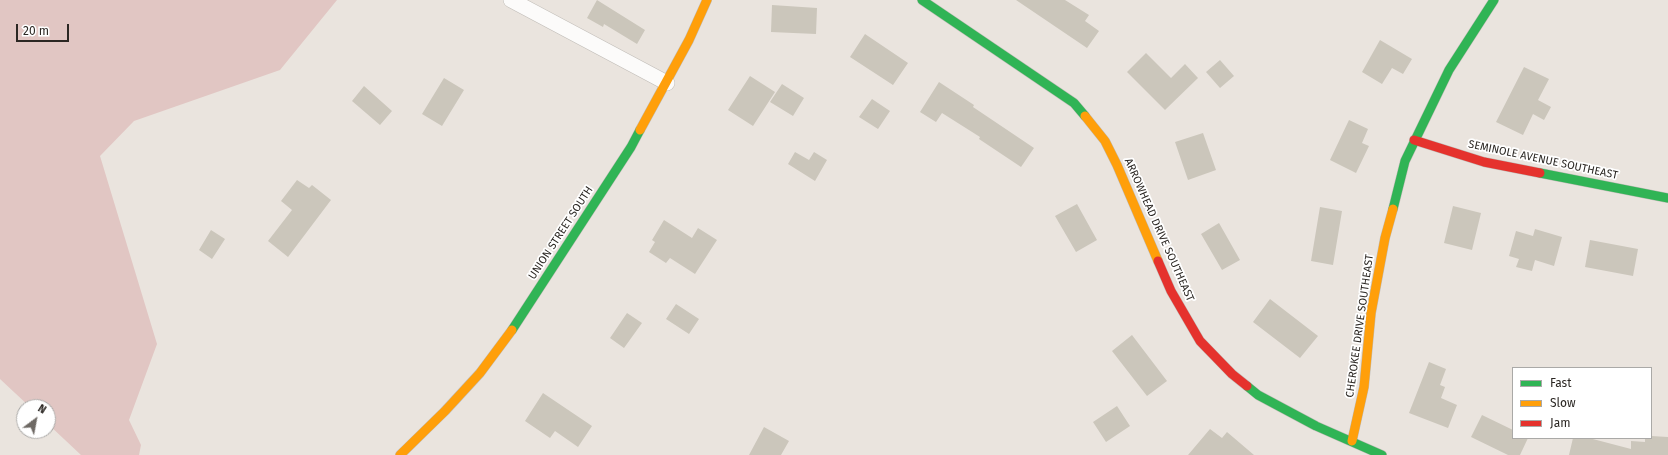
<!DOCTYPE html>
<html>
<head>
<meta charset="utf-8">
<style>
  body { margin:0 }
  #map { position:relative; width:1668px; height:455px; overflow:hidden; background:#eae4de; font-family:"Fira Sans",sans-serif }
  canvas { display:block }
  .legend { position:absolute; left:1512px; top:367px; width:140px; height:72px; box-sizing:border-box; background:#fff; border:1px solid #aaa9a7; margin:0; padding:5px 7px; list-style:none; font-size:12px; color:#2b2723 }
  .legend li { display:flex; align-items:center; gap:8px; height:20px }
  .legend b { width:20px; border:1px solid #aaa9a7 }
  .north { position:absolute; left:16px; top:399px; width:40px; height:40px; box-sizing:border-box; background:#fff; border:1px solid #aaa9a7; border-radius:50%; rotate:32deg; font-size:11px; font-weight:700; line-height:16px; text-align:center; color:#2b2723 }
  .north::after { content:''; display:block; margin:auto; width:14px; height:18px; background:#6e6964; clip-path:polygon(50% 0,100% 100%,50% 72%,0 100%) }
  .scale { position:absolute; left:16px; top:24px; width:53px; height:18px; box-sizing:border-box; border:2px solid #2b2723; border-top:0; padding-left:5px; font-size:12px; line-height:14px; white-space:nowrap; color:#2b2723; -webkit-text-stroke:3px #fff; paint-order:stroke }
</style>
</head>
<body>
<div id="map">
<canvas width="1668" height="455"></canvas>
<ul class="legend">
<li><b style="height:5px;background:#30b455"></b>Fast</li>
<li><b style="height:5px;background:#ff9f0a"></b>Slow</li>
<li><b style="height:5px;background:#e5322d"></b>Jam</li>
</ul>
<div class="north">N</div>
<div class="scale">20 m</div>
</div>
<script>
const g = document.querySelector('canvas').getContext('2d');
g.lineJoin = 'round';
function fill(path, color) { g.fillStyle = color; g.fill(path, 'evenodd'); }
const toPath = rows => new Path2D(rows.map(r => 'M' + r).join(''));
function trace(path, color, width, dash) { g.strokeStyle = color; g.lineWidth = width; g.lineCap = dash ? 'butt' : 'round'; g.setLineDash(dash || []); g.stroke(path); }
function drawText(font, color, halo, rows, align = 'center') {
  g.font = font + ' "Fira Sans",sans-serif'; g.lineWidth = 3.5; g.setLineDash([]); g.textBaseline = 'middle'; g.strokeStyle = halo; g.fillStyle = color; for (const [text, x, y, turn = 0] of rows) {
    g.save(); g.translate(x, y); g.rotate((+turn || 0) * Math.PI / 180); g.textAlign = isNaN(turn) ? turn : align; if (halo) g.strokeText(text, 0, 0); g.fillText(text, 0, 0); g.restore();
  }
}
const green = toPath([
  [0,0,337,0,280,70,134,121,100,156,157,344,129,420,141,445,139,455,81,455,48,424,48,407,30,407,0,379]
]);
const building = toPath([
  [597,0,645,30,637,44,604,24,603,27,587,18],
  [1016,0,1065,0,1089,15,1085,21,1099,31,1087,48],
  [772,5,817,8,816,34,771,32],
  [865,34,908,63,893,85,850,57],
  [1380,40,1412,59,1403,74,1392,68,1382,84,1362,72],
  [1146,53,1171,78,1185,64,1198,78,1165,110,1127,72],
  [1220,60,1234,76,1220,88,1206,72],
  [1524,67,1549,79,1538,100,1551,107,1544,120,1533,114,1523,135,1496,122],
  [750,76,775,92,753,126,728,110],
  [444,78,464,90,442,126,422,114],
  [939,82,974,105,973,107,1034,148,1021,167,979,139,980,137,942,113,936,122,920,112],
  [782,84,804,98,793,116,770,102],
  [364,86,392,111,380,125,352,101],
  [872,99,890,111,878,129,859,117],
  [1349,120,1368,129,1362,143,1369,146,1356,173,1330,160],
  [1203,133,1216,170,1188,180,1175,142],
  [795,152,809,160,814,152,827,160,815,181,788,164],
  [297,180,309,188,312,185,331,200,288,257,268,241,292,210,281,201],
  [1077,204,1097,240,1076,252,1055,216],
  [1453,206,1481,213,1472,250,1444,243],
  [1320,207,1342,211,1333,265,1311,261],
  [664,220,692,238,698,228,717,240,695,274,670,258,666,263,649,252,655,242,652,240],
  [1219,223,1240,260,1222,270,1201,234],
  [1535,229,1562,237,1554,266,1535,260,1532,271,1516,267,1519,259,1509,256,1516,231,1533,236],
  [211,230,225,239,212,259,199,250],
  [1590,240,1638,249,1633,276,1585,267],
  [1270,299,1318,336,1300,358,1253,322],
  [676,304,699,319,689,334,666,319],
  [627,313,642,323,624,348,610,338],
  [1132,335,1167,381,1147,396,1112,351],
  [1429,362,1446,369,1440,385,1445,387,1441,398,1457,405,1448,428,1409,413],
  [543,393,592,426,578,447,555,431,550,438,525,421],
  [1117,406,1130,426,1106,442,1093,422],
  [1482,415,1513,430,1513,438,1528,438,1520,455,1508,455,1471,437],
  [764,427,789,441,781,455,749,455],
  [1210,429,1222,438,1227,432,1254,455,1188,455],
  [1651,436,1668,437,1668,455,1569,455,1573,438,1589,438,1631,449,1631,441,1645,442,1645,438,1651,438]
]);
const street = toPath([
  [511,0,667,83]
]);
const fast = toPath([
  [922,0,1074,103,1085,116],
  [1540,173,1668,198],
  [1393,209,1405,161,1449,70,1494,0],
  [512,330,631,147,640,130],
  [1247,386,1258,395,1316,426,1382,455]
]);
const slow = toPath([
  [1085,116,1105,141,1117,165,1158,261],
  [640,130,689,40,707,0],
  [1352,441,1364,387,1371,313,1385,238,1393,209],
  [400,455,445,411,480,373,512,330]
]);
const jam = toPath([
  [1414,140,1484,162,1540,173],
  [1158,261,1171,291,1200,341,1232,374,1247,386]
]);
const streetNames = [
  ["SEMINOLE AVENUE SOUTHEAST",1543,160,12],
  ["ARROWHEAD DRIVE SOUTHEAST",1159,230,66],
  ["UNION STREET SOUTH",561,233,-57],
  ["CHEROKEE DRIVE SOUTHEAST",1360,326,-82]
];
fill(green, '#e1c6c3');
fill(building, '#cbc6bb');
trace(street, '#bfbbb6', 16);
trace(fast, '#bfbbb6', 10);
trace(slow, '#bfbbb6', 10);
trace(jam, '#bfbbb6', 10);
trace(street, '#fcfbfa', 15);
trace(fast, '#30b455', 9);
trace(slow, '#ff9f0a', 9);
trace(jam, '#e5322d', 9);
drawText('11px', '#2b2723', '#fff', streetNames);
</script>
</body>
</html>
